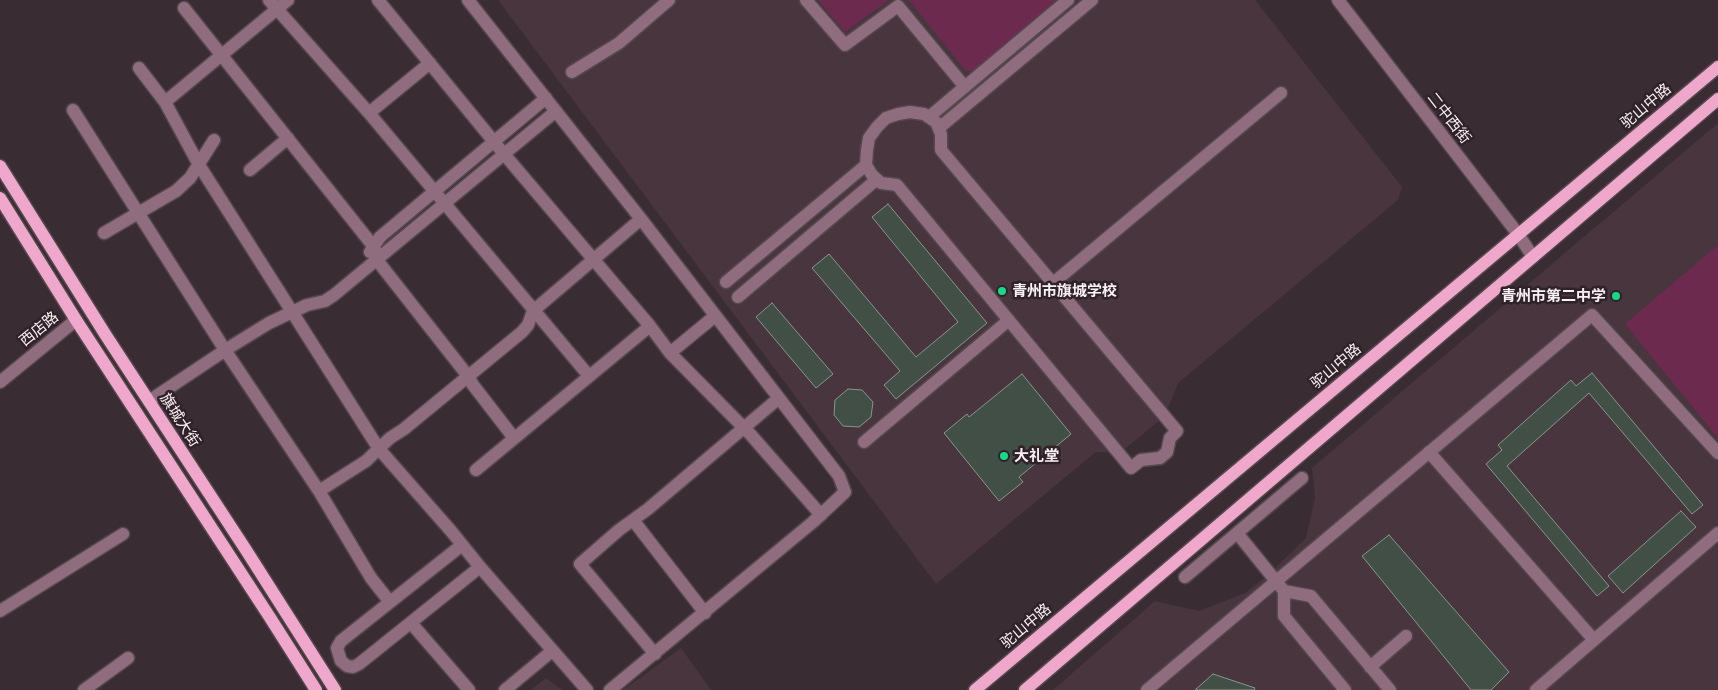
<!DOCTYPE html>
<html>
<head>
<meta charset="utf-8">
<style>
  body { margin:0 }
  canvas { display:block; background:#392c32 }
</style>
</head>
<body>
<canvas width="1718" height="690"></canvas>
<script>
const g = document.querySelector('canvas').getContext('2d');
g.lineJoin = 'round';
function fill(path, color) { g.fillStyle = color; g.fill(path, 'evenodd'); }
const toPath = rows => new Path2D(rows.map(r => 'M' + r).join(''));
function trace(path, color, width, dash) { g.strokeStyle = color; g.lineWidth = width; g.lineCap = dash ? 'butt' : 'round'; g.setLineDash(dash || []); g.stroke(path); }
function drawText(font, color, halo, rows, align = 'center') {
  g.font = font + ' "Asap Condensed","Noto Sans SC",sans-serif'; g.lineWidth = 5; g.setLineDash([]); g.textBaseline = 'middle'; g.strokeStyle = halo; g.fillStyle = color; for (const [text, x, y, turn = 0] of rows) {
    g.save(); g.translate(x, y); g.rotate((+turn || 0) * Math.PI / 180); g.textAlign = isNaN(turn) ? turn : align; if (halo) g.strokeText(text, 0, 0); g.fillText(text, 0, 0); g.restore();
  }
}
const built = toPath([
  [498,0,1255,0,1402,187,1398,200,1178,383,1165,416,1120,453,1096,452,936,584],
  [1718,123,1718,690,1053,690,1155,601,1199,611,1245,593,1269,574,1306,538,1315,498,1312,468],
  [681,648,711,690,623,690],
  [546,678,562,690,531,690]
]);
const green = toPath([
  [818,0,889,0,845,32],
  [909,0,1059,0,972,72,965,70],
  [1718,245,1718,438,1625,324]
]);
const building = toPath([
  [888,204,987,323,896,399,884,385,900,371,812,268,829,254,916,357,958,322,872,217,888,204],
  [772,303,833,374,816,388,756,317,772,303],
  [1592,373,1703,505,1692,514,1589,393,1507,466,1609,586,1597,596,1486,464,1502,450,1498,445,1571,380,1576,386,1592,373],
  [1022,374,1071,434,1019,477,1023,482,999,501,944,433,967,414,969,417,1022,374],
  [848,389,862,390,873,402,871,417,859,427,843,426,834,415,835,400,848,389],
  [1681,511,1696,527,1623,593,1608,576,1681,511],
  [1389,535,1509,672,1491,690,1471,690,1362,556,1389,535],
  [1213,674,1255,688,1254,690,1195,690,1213,674]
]);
const minor = toPath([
  [269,0,369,113,589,376],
  [378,0,504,154,650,326,670,353,751,435,821,515],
  [468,0,641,219,839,476,845,492,813,522,610,690],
  [806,0,845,45,898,6,965,87],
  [1338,0,1518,234,1533,257],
  [184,8,374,247,380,264,468,376,473,385,514,438],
  [139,68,165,102,199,165,379,449,451,531,480,567,587,690],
  [572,72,619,43,669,0],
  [165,102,288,0],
  [73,110,225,350,319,491,371,578,390,602],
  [910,112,924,114,936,122,941,134,941,150,1177,431,1170,438,1167,452,1160,458,1141,460,1131,468,897,185,881,183,872,175,866,165,867,150,869,138,877,127,886,118,898,114,910,112],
  [369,113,430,63],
  [929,117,1068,0],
  [939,128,1092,0],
  [250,170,288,138],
  [104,233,176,191,190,178,214,140],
  [370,252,380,237,546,98],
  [726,282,866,165],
  [1053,283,1281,93],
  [738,297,876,180],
  [670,353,715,316],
  [0,382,76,320],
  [149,401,230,347,269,323,307,305,325,301,334,295,556,111],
  [864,442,1009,320],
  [1429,452,1594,640],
  [476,470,650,326],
  [319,491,366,461,390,438,404,429,522,332,528,325,533,311,641,219],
  [633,520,705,613],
  [1237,533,1284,591,1311,596,1390,690],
  [462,545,341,641,337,648,341,661,347,666,353,667,359,664,480,567],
  [1185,577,1302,478],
  [1284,591,1284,616,1345,690],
  [0,611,123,534],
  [411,623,469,690],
  [655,654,580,564,619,530,648,509,779,398],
  [1370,667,1406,636],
  [84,690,128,658],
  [505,690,552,651],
  [1147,690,1592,315,1718,453],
  [1536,690,1718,533]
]);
const major = toPath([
  [0,166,105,334,246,550,335,690],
  [0,198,76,320,269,616,316,690],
  [975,690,1718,67],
  [1025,690,1718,99]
]);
const markers = [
  [1002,291,5,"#18d989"],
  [1616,296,5,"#18d989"],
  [1004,456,5,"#18d989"]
];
const streetNames = [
  ["驼山中路",1646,106,-40],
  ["二中西街",1449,118,52],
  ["西店路",39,329,-39],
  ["驼山中路",1336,366,-40],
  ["旗城大街",180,420,57],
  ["驼山中路",1026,626,-40]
];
const poiNames = [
  ["青州市旗城学校",1012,291],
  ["青州市第二中学",1606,296,"right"],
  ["大礼堂",1014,456]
];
fill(built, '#48353e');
fill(green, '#6d2a4f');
fill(building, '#424f46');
trace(building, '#87968d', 1);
trace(minor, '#54484d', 15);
trace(major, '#54484d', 15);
trace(minor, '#906d7e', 12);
trace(major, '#efa7cb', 12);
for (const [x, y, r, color] of markers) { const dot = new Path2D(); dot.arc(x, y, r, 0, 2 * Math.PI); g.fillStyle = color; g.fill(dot); trace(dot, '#2f2228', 2); }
drawText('15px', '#faf1f5', '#2f2228', streetNames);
drawText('bold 15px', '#faf1f5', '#2f2228', poiNames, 'left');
</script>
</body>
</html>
